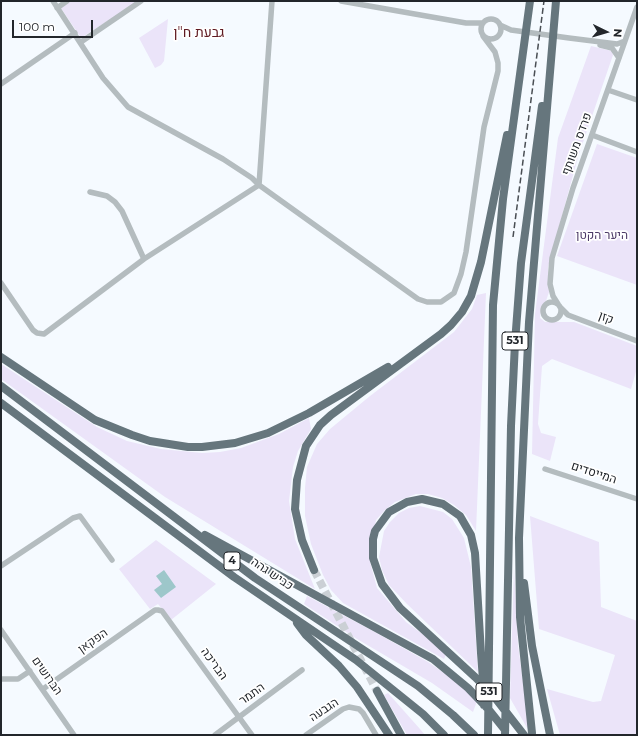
<!DOCTYPE html>
<html>
<head>
<meta charset="utf-8">
<style>
  body { margin:0 }
  #map { position:relative; width:638px; height:736px; overflow:hidden; background:#f5faff; font-family:Montserrat,sans-serif }
  canvas { display:block }
  .frame { position:absolute; inset:0; border:2px solid #22262b; pointer-events:none }
  .north { position:absolute; left:586px; top:12px; width:40px; height:40px; -webkit-text-stroke:3px #fff; paint-order:stroke; rotate:95deg; font-size:11px; font-weight:700; line-height:16px; text-align:center; color:#22262b }
  .north::after { content:''; display:block; margin:auto; width:14px; height:18px; background:#22262b; clip-path:polygon(50% 0,100% 100%,50% 72%,0 100%) }
  .scale { position:absolute; left:12px; top:20px; width:81px; height:18px; box-sizing:border-box; border:2px solid #22262b; border-top:0; padding-left:5px; font-size:12px; line-height:14px; white-space:nowrap; color:#22262b; -webkit-text-stroke:3px #fff; paint-order:stroke }
</style>
</head>
<body>
<div id="map">
<canvas width="638" height="736"></canvas>
<div class="frame"></div>
<div class="north">N</div>
<div class="scale">100 m</div>
</div>
<script>
const g = document.querySelector('canvas').getContext('2d');
g.lineJoin = 'round';
function fill(path, color) { g.fillStyle = color; g.fill(path, 'evenodd'); }
const toPath = rows => new Path2D(rows.map(r => 'M' + r).join(''));
function trace(path, color, width, dash) { g.strokeStyle = color; g.lineWidth = width; g.lineCap = dash ? 'butt' : 'round'; g.setLineDash(dash || []); g.stroke(path); }
function drawText(font, color, halo, rows, align = 'center') {
  g.font = font + ' Montserrat,Heebo,sans-serif'; g.lineWidth = 3.5; g.setLineDash([]); g.textBaseline = 'middle'; g.strokeStyle = halo; g.fillStyle = color; for (const [text, x, y, turn = 0] of rows) {
    g.save(); g.translate(x, y); g.rotate((+turn || 0) * Math.PI / 180); g.textAlign = isNaN(turn) ? turn : align; if (halo) g.strokeText(text, 0, 0); g.fillText(text, 0, 0); g.restore();
  }
}
const green = toPath([
  [71,1,139,1,81,38,61,8],
  [168,19,164,61,161,65,155,68,139,38],
  [591,46,612,51,613,55,578,157,548,267,549,292,546,301,541,308,540,318,545,322,574,322,637,346,637,368,631,389,552,359,542,366,538,424,541,433,556,437,550,461,532,454,535,314,558,138],
  [597,144,637,158,637,285,557,256],
  [486,293,476,531,466,515,454,505,442,498,428,494,416,494,395,502,385,510,376,520,370,547,370,562,377,588,406,622,447,652,444,659,343,603,331,590,323,575,311,544,305,516,305,488,307,467,317,444,330,429,370,396,454,332,472,309,477,295],
  [1,364,97,427,127,441,161,449,202,453,220,452,241,448,279,434,309,418,311,429,298,451,293,467,289,501,295,539,315,589,165,497,1,379],
  [420,506,443,512,452,519,464,538,471,567,478,672,407,604,389,585,382,570,379,557,384,531,390,522,399,513,409,508],
  [530,516,599,542,601,607,637,621,637,735,560,735,547,689,593,702,601,701,615,655,539,629],
  [156,540,216,584,171,620,158,604,150,609,119,569],
  [514,568,518,645,530,733,510,698],
  [307,596,373,631,428,662,450,677,477,701,473,712,432,683,357,639,304,604],
  [388,693,420,729,425,735,407,735,384,695]
]);
const water = toPath([
  [164,570,176,587,161,598,154,590,162,584,156,576]
]);
const highwayTunnel = toPath([
  [314,570,377,691]
]);
const minor = toPath([
  [53,1,103,78,128,107,223,159,252,178,259,185,404,289,418,299,427,302,441,302,454,293,461,274,466,252,484,127,498,71,498,63,495,52,483,36],
  [341,1,466,23,483,23],
  [57,8,67,1],
  '481 29a10 10 0 1 1 20 0a10 10 0 1 1-20 0Z',
  [500,25,511,30,569,38,617,44,625,41],
  [81,42,141,1],
  [600,45,612,48,619,58],
  [1,84,75,33],
  [608,90,637,100],
  [592,135,637,152],
  [259,185,272,1],
  [90,192,107,196,115,202,122,211,144,259],
  [1,283,33,330,37,333,44,334,144,259,259,185],
  '543 311a9 9 0 1 1 18 0a9 9 0 1 1-18 0Z',
  [558,304,553,296,550,284,552,258,573,188,637,7],
  [560,307,568,315,637,341],
  [545,469,637,499],
  [1,566,73,518,80,516,112,560],
  [1,630,74,735],
  [1,679,18,679,30,671],
  [43,689,155,610,158,610,162,611,252,735],
  [215,735,302,670],
  [306,735,343,709,349,707,359,709,363,713,376,735]
]);
const highway = toPath([
  [1,357,95,420,132,435,150,441,188,447,202,447,235,443,268,433,309,413,388,367],
  [1,386,255,578,418,686,453,715,474,735],
  [1,403,234,577,356,660,423,714,444,735],
  [205,535,433,659,468,688,489,710,505,730],
  [314,570,302,540,295,509,297,480,306,446,320,425,331,415,441,334,451,325,462,312,471,296,481,262,507,135],
  [524,583,532,646,550,735],
  [297,623,306,635,339,666,357,687,389,735],
  [377,691,401,735],
  [484,705,483,680,481,653,475,553,471,535,460,516,443,504,422,499,407,502,389,512,375,531,373,539,373,558,382,584,400,608,475,677,489,691,496,699,524,735],
  [532,733,520,617,519,538,529,322,556,1],
  [488,735,493,305,503,199,530,1],
  [505,735,511,426,515,343,521,263,542,106]
]);
const rail = toPath([
  [513,237,544,1]
]);
const shields = [
  [515,341,26],
  [232,561,16],
  [489,692,26]
];
const shieldNames = [
  ["531",515,341],
  ["4",232,561],
  ["531",489,692]
];
const streetNames = [
  ["פרדס משותף",577,144,-70],
  ["קזן",606,318,21],
  ["המייסדים",594,473,18],
  ["כביש גהה",272,574,34],
  ["הפקאן",93,641,-35],
  ["הבריכה",214,664,54],
  ["הברושים",47,676,55],
  ["התמר",252,694,-36],
  ["הגבעה",324,710,-33]
];
const parkNames = [
  ["היער הקטן",602,235]
];
const quarterNames = [
  ["גבעת ח\"ן",199,33]
];
fill(green, '#ebe4f9');
fill(water, '#9dc7ca');
trace(highwayTunnel, '#cbd0d5', 8, [8, 4]);
trace(minor, '#b4bcbf', 5.5);
trace(highway, '#66767d', 8);
trace(rail, '#494e53', 1.5, [6, 3]);
for (const [x, y, w] of shields) { const box = new Path2D(); box.roundRect(x - w / 2, y - 9, w, 18, 3); g.fillStyle = '#fff'; g.fill(box); trace(box, '#22262b', 1); }
drawText('bold 11px', '#22262b', null, shieldNames);
drawText('12px', '#22262b', '#fff', streetNames);
drawText('12px', '#4d3b67', '#fff', parkNames);
drawText('14px', '#5e1921', '#fff', quarterNames);
</script>
</body>
</html>
